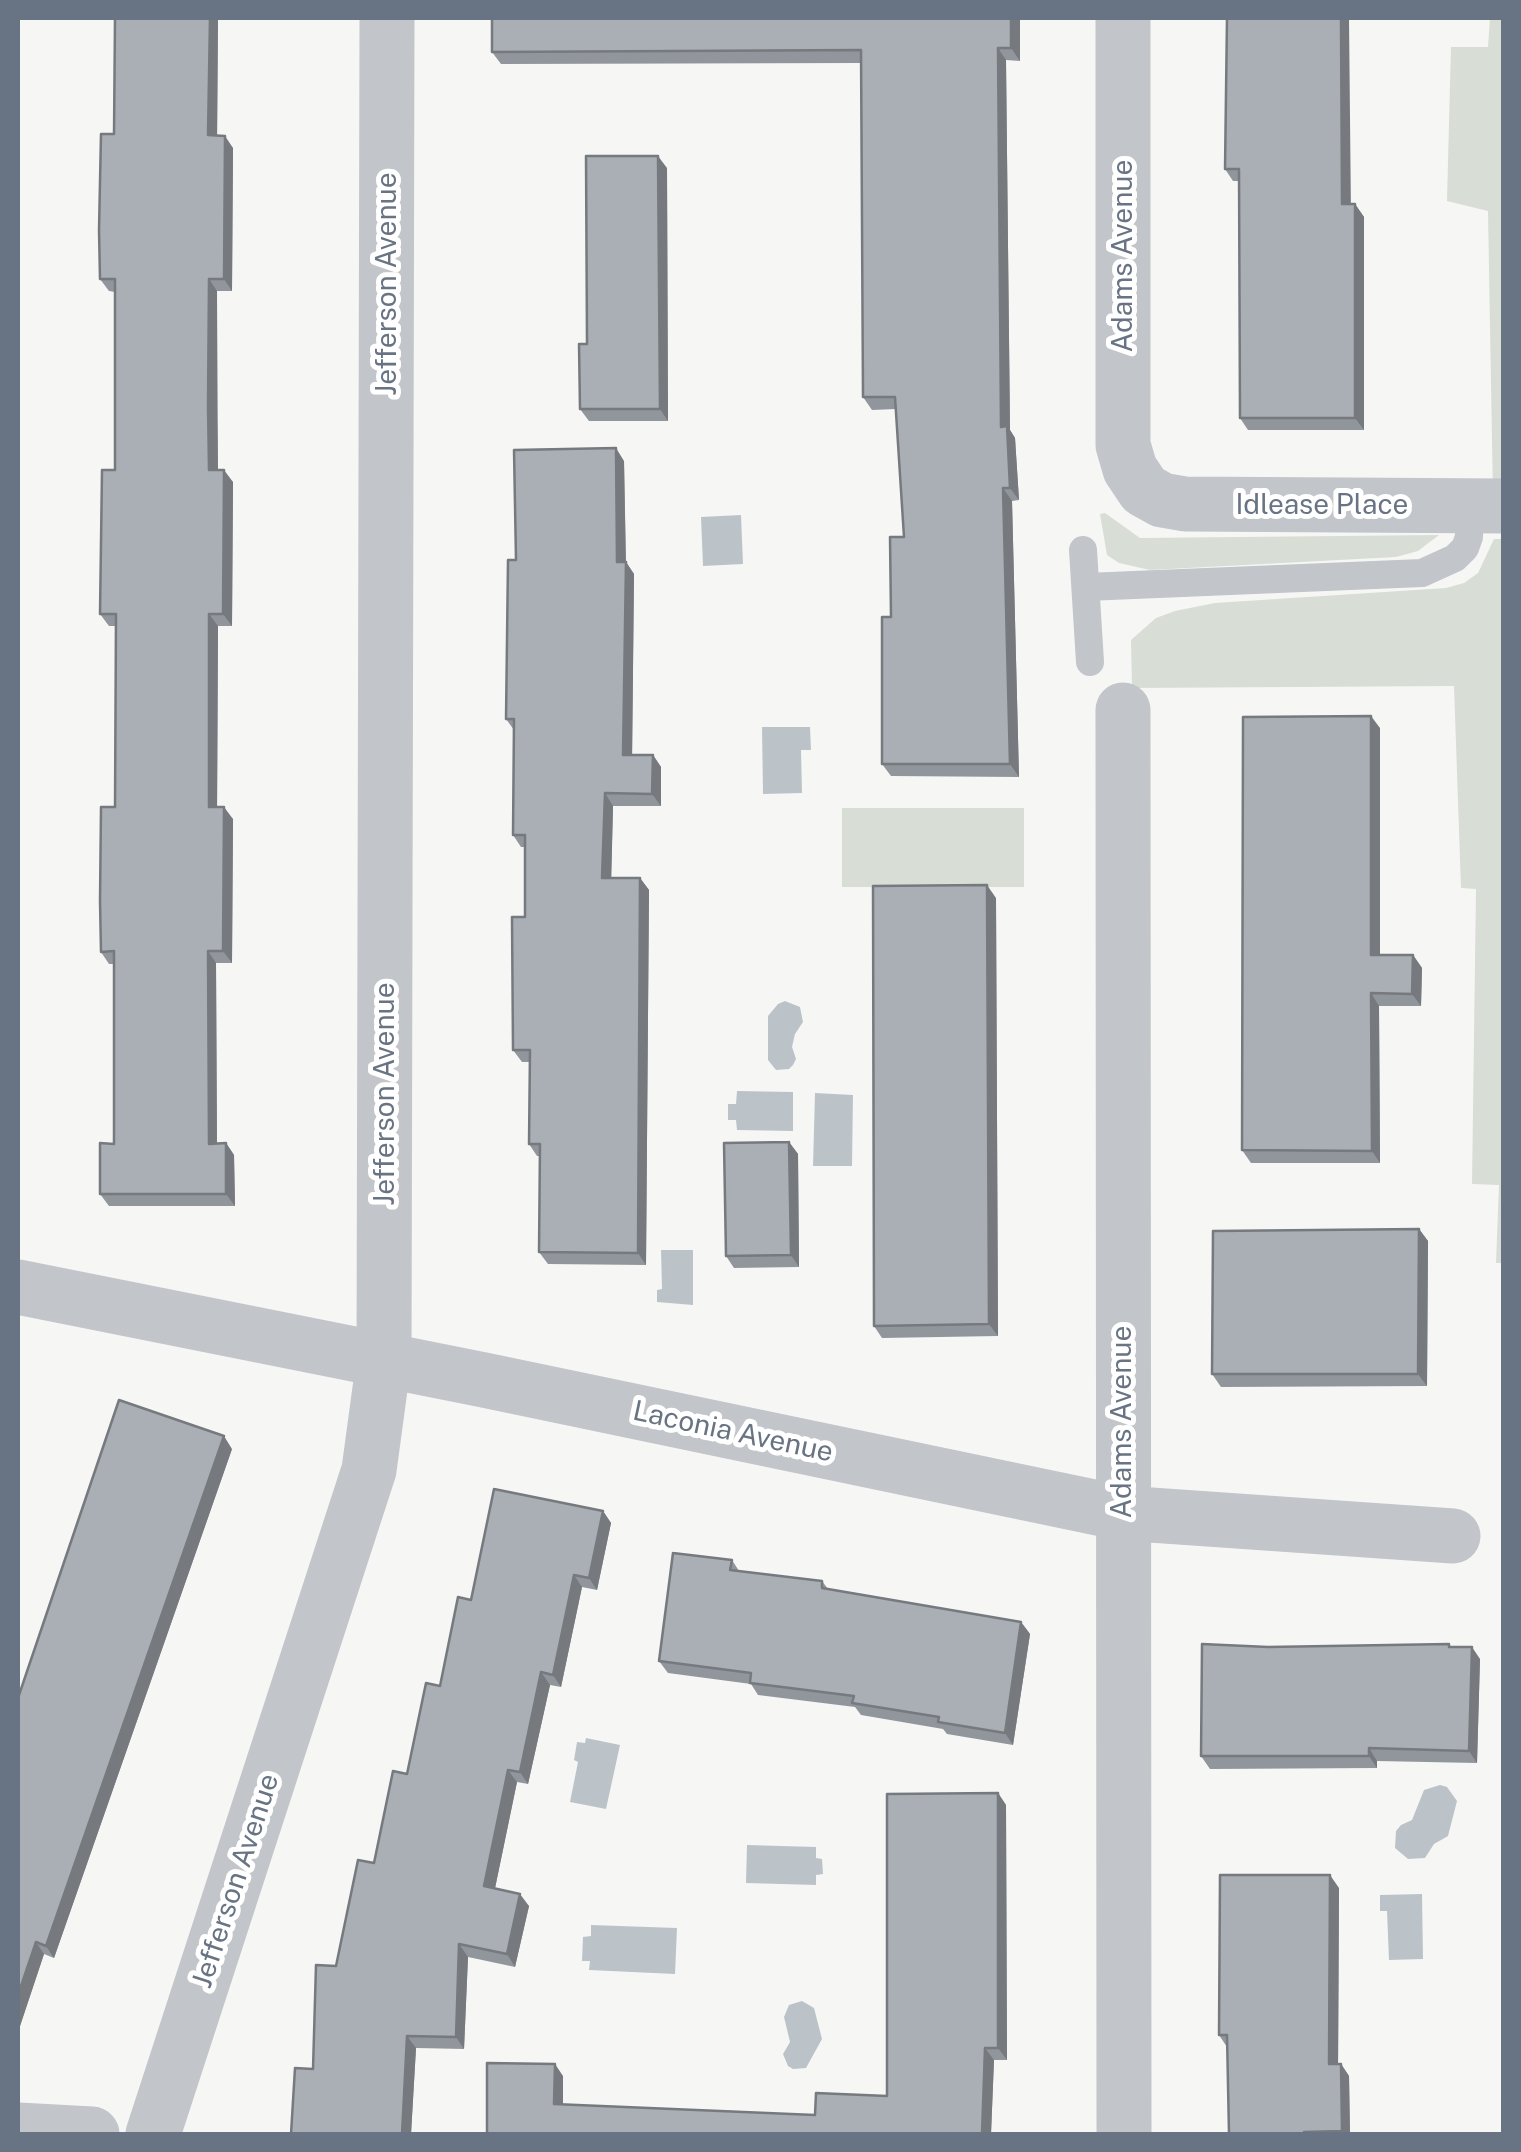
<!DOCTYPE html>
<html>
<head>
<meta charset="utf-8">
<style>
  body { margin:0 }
  #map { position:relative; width:1521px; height:2152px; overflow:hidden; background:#f6f7f4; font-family:"Public Sans",sans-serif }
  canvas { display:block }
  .frame { position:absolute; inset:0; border:20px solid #687483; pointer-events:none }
</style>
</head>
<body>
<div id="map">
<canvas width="1521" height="2152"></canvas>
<div class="frame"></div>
</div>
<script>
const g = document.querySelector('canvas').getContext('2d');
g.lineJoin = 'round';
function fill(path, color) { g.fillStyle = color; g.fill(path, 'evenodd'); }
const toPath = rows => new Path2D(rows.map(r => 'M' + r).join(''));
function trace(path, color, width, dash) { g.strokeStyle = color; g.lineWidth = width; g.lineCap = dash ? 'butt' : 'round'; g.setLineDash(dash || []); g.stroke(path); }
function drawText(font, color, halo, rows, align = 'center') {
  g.font = font + ' "Public Sans",sans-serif'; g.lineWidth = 10; g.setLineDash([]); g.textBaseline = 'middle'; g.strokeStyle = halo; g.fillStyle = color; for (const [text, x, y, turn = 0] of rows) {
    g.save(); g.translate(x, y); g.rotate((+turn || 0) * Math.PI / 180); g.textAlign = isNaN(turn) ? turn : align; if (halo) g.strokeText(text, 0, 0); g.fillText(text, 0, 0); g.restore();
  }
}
const green = toPath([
  [1490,18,1503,18,1503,497,1493,498,1488,211,1447,201,1451,47,1488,47],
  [1105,513,1140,538,1439,535,1418,551,1396,557,1150,570,1119,563,1107,555,1100,514],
  [1494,539,1503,539,1503,1263,1496,1263,1499,1185,1472,1184,1476,889,1461,888,1454,686,1132,688,1131,640,1156,618,1175,611,1215,603,1446,588,1464,583,1478,573],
  [842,808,1024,808,1024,887,842,887]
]);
const water = toPath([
  [741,515,743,564,703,566,701,517],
  [762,727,810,727,811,750,801,750,802,793,763,794],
  [785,1001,800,1007,803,1022,795,1034,792,1047,796,1059,793,1065,789,1069,776,1070,768,1060,768,1016,778,1004],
  [737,1091,793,1092,793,1131,737,1130,736,1120,728,1120,728,1104,736,1104],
  [815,1093,853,1095,852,1166,813,1166],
  [661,1250,693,1250,693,1305,657,1302,657,1290,662,1289],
  [586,1738,620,1745,606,1809,570,1802,578,1762,574,1760,577,1742,585,1743],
  [1440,1785,1447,1787,1457,1801,1448,1836,1434,1844,1425,1858,1408,1859,1395,1848,1396,1831,1401,1825,1412,1820,1424,1790],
  [747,1845,816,1847,816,1858,822,1859,823,1874,816,1875,816,1885,746,1883],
  [1422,1894,1423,1959,1389,1960,1387,1911,1380,1911,1380,1895],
  [591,1925,677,1928,675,1974,589,1970,590,1961,582,1961,583,1937,591,1936],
  [802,2001,814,2008,822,2039,806,2068,793,2069,788,2066,783,2054,790,2042,784,2017,789,2005]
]);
const lane = toPath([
  [1083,550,1090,662],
  [1086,587,1422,573,1455,558,1465,548,1469,537,1469,506]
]);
const street = toPath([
  [1123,18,1123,445,1130,469,1144,490,1162,500,1185,504,1504,506],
  [1123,710,1124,2134],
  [18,1287,484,1380,1122,1513,1453,1536],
  [18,2130,92,2134],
  [153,2134,369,1470,384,1359,387,18]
]);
const wall = toPath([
  [115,18,218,18,217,136,233,148,232,291,217,291,217,418,218,470,233,482,232,626,218,626,217,807,233,819,232,963,216,963,217,1143,226,1143,234,1155,235,1206,109,1206,100,1194,114,1144,114,964,109,964,101,952,115,807,116,626,109,626,100,614,115,470,115,292,109,291,100,279,114,134],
  [492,18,1020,18,1020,61,1006,60,1010,430,1015,438,1019,500,1012,501,1019,777,891,776,882,764,891,617,904,537,896,409,872,410,863,397,861,63,501,64,492,52],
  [1227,18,1351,204,1355,204,1364,217,1364,430,1248,430,1240,418,1239,181,1233,181,1225,169],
  [667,168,668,421,589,421,580,409,587,344],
  [624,461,626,562,634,574,632,755,653,755,661,767,661,806,613,806,611,878,640,878,649,890,646,1265,548,1264,539,1252,540,1156,537,1156,529,1144,529,1062,522,1062,513,1050,525,917,525,847,521,847,513,835,514,730,506,719,516,560],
  [1380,728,1380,955,1413,955,1422,968,1421,1006,1379,1006,1380,1163,1251,1163,1242,1150],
  [996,898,998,1336,882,1338,874,1326],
  [789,1142,798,1154,799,1267,734,1268,726,1256],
  [1419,1229,1428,1241,1427,1386,1221,1387,1212,1374],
  [232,1449,54,1958,44,1954,18,2032,18,1698],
  [603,1511,611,1523,597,1590,582,1587,561,1687,550,1685,528,1784,517,1782,495,1888,529,1906,515,1967,468,1957,464,2049,416,2048,411,2134,291,2134,313,2069,336,1966,471,1600],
  [732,1560,739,1571,822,1581,828,1589,1021,1622,1030,1634,1013,1745,947,1734,943,1729,861,1715,855,1707,758,1695,751,1684,668,1673,659,1661],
  [1268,1647,1451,1647,1480,1659,1477,1763,1377,1761,1377,1768,1210,1769,1201,1756],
  [998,1793,1006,1805,1007,2060,994,2060,991,2134,487,2134,563,2076,563,2104,815,2115,887,2096],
  [1339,1888,1338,2064,1341,2064,1349,2076,1350,2134,1229,2134,1227,2047,1219,2035]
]);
const shadedWall = toPath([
  [210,18,218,18,217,148,208,135],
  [1011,18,1020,18,1020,61,1011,48],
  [1341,18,1349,18,1351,217,1342,204],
  [998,48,1006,60,1010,430,1015,438,1019,500,1010,488,1001,427],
  [225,136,233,148,232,291,224,279],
  [658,156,667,168,668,421,660,409],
  [1355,204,1364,217,1364,430,1355,418],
  [209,279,217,291,218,482,209,470],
  [616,448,624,461,626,574,617,562],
  [224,470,233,482,232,626,223,614],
  [1003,488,1012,501,1019,777,1010,764],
  [626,562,634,574,632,767,623,755],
  [209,614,218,626,217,819,209,807],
  [1371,716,1380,728,1380,967,1371,955],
  [653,755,661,767,661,806,652,794],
  [605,793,613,806,611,890,602,878],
  [224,807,233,819,232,963,223,951],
  [640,878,649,890,646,1265,638,1253],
  [987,885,996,898,998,1336,989,1324],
  [208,951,216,963,217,1156,209,1144],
  [1413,955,1422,968,1421,1006,1412,994],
  [1371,993,1379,1006,1380,1163,1372,1151],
  [789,1142,798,1154,799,1267,791,1255],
  [226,1143,234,1155,235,1206,226,1194],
  [1419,1229,1428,1241,1427,1386,1418,1374],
  [224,1436,232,1449,54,1958,46,1946],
  [603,1511,611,1523,597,1590,589,1578],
  [574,1575,582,1587,561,1687,553,1675],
  [1021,1622,1030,1634,1013,1745,1005,1733],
  [1472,1647,1480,1659,1477,1763,1469,1751],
  [541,1672,550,1685,528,1784,520,1772],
  [1369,1748,1377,1761,1377,1768,1369,1756],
  [508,1770,517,1782,493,1898,484,1886],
  [998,1793,1006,1805,1007,2060,998,2048],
  [1330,1875,1339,1888,1338,2076,1329,2064],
  [520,1894,529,1906,515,1967,507,1954],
  [36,1942,44,1954,18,2032,18,1995],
  [459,1944,468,1957,464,2049,456,2037],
  [407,2036,416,2048,411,2134,402,2134],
  [985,2048,994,2060,991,2134,982,2134],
  [555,2064,563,2076,563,2116,554,2104],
  [1341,2064,1349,2076,1350,2134,1344,2134,1342,2131]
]);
const building = toPath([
  [115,18,210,18,208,135,225,136,224,279,209,279,208,406,209,470,224,470,223,614,209,614,209,807,224,807,223,951,208,951,209,1144,226,1143,226,1194,100,1194,100,1143,114,1144,114,951,101,952,100,901,101,807,115,807,116,614,100,614,102,470,115,470,115,279,100,279,99,230,101,134,114,134,115,18],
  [492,18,1011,18,1011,48,998,48,1001,427,1007,426,1010,488,1003,488,1010,764,882,764,882,617,891,617,890,537,904,537,895,397,863,397,861,50,492,52,492,18],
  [1227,18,1341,18,1342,204,1355,204,1355,418,1240,418,1239,169,1225,169,1227,18],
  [586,156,658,156,660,409,580,409,579,344,587,344,586,156],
  [616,448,617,562,626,562,623,755,653,755,652,794,605,793,602,878,640,878,638,1253,539,1252,540,1144,529,1144,530,1050,513,1050,512,917,525,917,525,835,513,835,514,719,506,719,508,560,516,560,514,450,616,448],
  [1371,716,1371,955,1413,955,1412,994,1371,993,1372,1151,1242,1150,1243,717,1371,716],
  [987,885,989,1324,874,1326,873,886,987,885],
  [789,1142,791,1255,726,1256,724,1143,789,1142],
  [1419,1229,1418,1374,1212,1374,1213,1231,1419,1229],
  [119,1400,224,1436,46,1946,36,1942,18,1995,18,1698,119,1400],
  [494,1489,603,1511,589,1578,574,1575,553,1675,541,1672,520,1772,508,1770,484,1886,520,1894,507,1954,459,1944,456,2037,407,2036,402,2134,291,2134,295,2068,313,2069,316,1965,336,1966,358,1860,374,1863,393,1771,407,1774,426,1683,440,1686,458,1597,471,1600,494,1489],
  [673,1553,732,1560,730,1570,822,1581,822,1588,1021,1622,1005,1733,938,1722,939,1717,852,1703,854,1696,750,1683,751,1673,659,1661,673,1553],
  [1202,1644,1268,1647,1449,1644,1449,1647,1472,1647,1469,1751,1369,1748,1369,1756,1201,1756,1202,1644],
  [998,1793,998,2048,985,2048,982,2134,487,2134,487,2063,555,2064,554,2104,815,2115,816,2093,887,2096,887,1794,998,1793],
  [1220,1875,1330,1875,1329,2064,1341,2064,1342,2131,1304,2132,1304,2134,1229,2134,1227,2035,1219,2035,1220,1875]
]);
const streetNames = [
  ["Adams Avenue",1123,256,-90],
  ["Jefferson Avenue",387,284,-90],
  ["Idlease Place",1322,505],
  ["Jefferson Avenue",385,1094,-90],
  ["Adams Avenue",1122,1422,-90],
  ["Laconia Avenue",733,1432,12],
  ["Jefferson Avenue",236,1881,-72]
];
fill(green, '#d8ddd5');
fill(water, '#bbc3c9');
trace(lane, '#c2c5c9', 28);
trace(street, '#c2c5c9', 55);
fill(wall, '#91969c');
fill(shadedWall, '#767a7f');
fill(building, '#a9afb5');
trace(building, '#767a7f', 2.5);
drawText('28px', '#687483', '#fff', streetNames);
</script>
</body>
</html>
